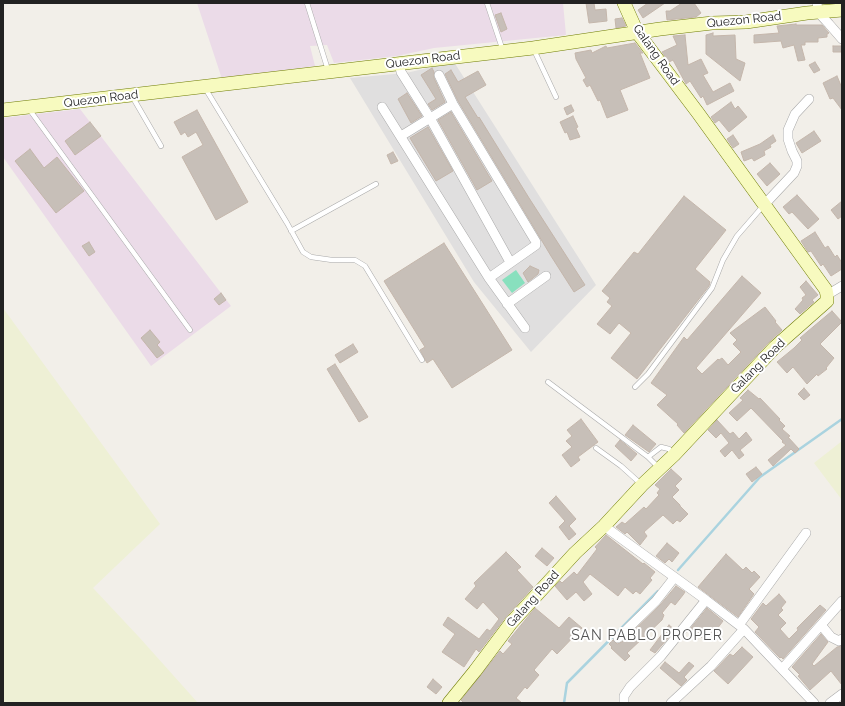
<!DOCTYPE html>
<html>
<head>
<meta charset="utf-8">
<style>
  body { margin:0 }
  #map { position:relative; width:845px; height:706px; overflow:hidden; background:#f2efe9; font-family:Raleway,sans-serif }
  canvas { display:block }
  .frame { position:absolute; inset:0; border:4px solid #222; pointer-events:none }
</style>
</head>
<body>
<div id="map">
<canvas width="845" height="706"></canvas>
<div class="frame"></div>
</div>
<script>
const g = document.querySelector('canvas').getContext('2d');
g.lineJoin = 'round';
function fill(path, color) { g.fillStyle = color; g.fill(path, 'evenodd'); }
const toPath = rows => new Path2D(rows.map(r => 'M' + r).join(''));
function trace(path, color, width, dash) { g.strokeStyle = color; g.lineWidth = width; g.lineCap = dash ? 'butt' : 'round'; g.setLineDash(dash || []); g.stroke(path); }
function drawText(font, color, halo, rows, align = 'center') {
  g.font = font + ' Raleway,sans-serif'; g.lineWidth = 4; g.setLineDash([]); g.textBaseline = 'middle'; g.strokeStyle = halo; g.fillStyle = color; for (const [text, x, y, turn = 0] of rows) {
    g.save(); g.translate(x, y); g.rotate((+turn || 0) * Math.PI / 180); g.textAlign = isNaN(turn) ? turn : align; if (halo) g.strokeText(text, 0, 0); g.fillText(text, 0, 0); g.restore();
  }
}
const residential = toPath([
  [454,62,596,285,531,352,474,282,350,78,406,73]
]);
const industrial = toPath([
  [197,3,563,3,566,35,434,48,397,56,334,63,327,45,310,46,315,66,222,79],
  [80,109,231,306,151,366,3,157,3,118]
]);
const farmland = toPath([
  [3,308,160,524,93,588,139,637,198,703,3,703],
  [842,441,842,500,814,463]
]);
const pitch = toPath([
  [516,270,525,283,512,293,502,280]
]);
const stream = toPath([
  [678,570,760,477,842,419],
  [564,703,567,683,658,591]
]);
const building = toPath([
  [586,3,594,3,595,10,606,9,607,21,589,23,586,3],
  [648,3,665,3,643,18,638,10,648,3],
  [682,3,694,3,701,13,696,17,667,20,666,11,670,11,682,3],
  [501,13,507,29,501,32,495,15,501,13],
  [622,18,626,26,616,28,615,19,622,18],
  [796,24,796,25,822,25,829,33,827,34,827,37,818,38,818,42,805,42,805,45,801,45,805,60,798,61,794,45,783,48,781,41,754,43,754,35,779,33,777,26,796,24],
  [713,33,713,36,735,35,736,59,745,63,740,81,706,54,706,35,713,33],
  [685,35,688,65,701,59,708,73,703,75,713,92,730,83,734,91,707,105,703,96,701,98,690,81,686,84,673,60,669,62,662,52,677,45,673,36,685,35],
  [635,43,643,53,640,53,650,78,620,90,628,110,607,118,600,100,598,101,590,85,587,87,583,80,586,78,576,59,575,53,591,50,592,53,606,46,607,48,635,43],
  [833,46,842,46,842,52,833,52,833,46],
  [815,62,820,70,814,73,809,65,815,62],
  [432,68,434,72,434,78,445,102,432,110,428,104,436,99,421,75,432,68],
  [451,70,458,82,478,71,486,85,465,97,478,118,479,117,529,198,585,285,574,292,551,256,458,101,445,74,451,70],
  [837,76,842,88,842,110,833,98,830,99,823,83,837,76],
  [407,93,422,116,411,123,398,99,407,93],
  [731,102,735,109,738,106,747,117,729,132,719,120,715,123,711,117,731,102],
  [571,105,574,111,567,115,564,108,571,105],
  [197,110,248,202,216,220,182,157,203,145,196,132,188,137,185,132,181,135,174,122,197,110],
  [451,112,492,181,477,190,438,120,451,112],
  [573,116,578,127,576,128,580,137,570,140,567,132,565,133,560,122,573,116],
  [90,122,101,136,75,155,65,141,90,122],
  [428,127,453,171,436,181,410,138,428,127],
  [814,131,821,141,802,153,796,143,814,131],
  [733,135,739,144,733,148,727,139,733,135],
  [773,135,776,141,770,145,771,147,764,151,765,155,754,161,752,158,744,161,741,152,760,144,773,135],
  [30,149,44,168,57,157,84,191,56,213,15,161,30,149],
  [393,152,398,161,391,164,387,155,393,152],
  [770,163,780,174,767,186,757,174,770,163],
  [797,195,819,219,808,229,792,212,789,214,783,207,797,195],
  [684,196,726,230,695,269,710,282,709,286,637,379,611,358,631,333,619,323,610,334,597,324,612,306,607,302,610,298,602,291,634,252,638,254,684,196],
  [842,201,842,216,838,219,831,210,842,201],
  [815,232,825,248,828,246,835,257,837,255,842,263,842,269,831,276,823,264,821,266,811,251,808,252,801,241,815,232],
  [89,242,95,252,89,256,82,246,89,242],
  [444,243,512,350,452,388,433,359,427,363,420,350,425,347,384,281,444,243],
  [530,266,539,270,538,274,528,282,523,273,530,266],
  [742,276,761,293,696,368,702,374,718,359,719,360,722,358,728,365,741,352,733,344,737,340,730,333,765,307,776,321,775,322,782,330,769,342,684,433,677,425,678,424,657,405,667,395,651,383,684,337,687,340,742,276],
  [806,281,818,295,812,300,814,302,800,314,795,309,803,300,802,298,806,295,800,287,806,281],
  [221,293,226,300,219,305,214,299,221,293],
  [832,311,842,322,820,344,834,358,826,368,827,369,818,376,817,374,807,384,793,367,787,373,777,362,794,348,802,340,800,338,807,332,832,311],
  [150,330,160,342,157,345,164,353,157,358,141,338,150,330],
  [353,344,358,352,340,363,335,355,353,344],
  [335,364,368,417,359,422,327,369,335,364],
  [804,388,810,395,804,400,798,394,804,388],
  [748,390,759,399,760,398,780,419,779,420,785,426,782,429,790,436,788,437,799,449,795,453,791,449,773,466,768,460,786,445,782,442,783,441,751,408,737,421,729,413,743,400,740,398,748,390],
  [581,419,598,442,578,457,580,460,571,467,562,455,572,447,566,441,572,436,567,430,581,419],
  [717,420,730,434,733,432,739,439,746,432,752,440,740,450,744,455,739,459,732,450,725,457,720,451,729,443,721,433,716,438,708,430,717,420],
  [633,425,656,444,649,452,625,435,633,425],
  [620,440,637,454,631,461,615,446,620,440],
  [756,467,762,474,752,482,746,474,756,467],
  [671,469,682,479,675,486,679,490,672,497,680,505,680,506,688,514,680,522,677,520,673,524,663,515,644,532,647,536,640,545,627,532,625,534,616,527,622,522,625,524,644,507,646,509,659,495,657,493,660,489,655,485,671,469],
  [556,496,576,519,569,526,576,534,569,540,559,527,565,521,549,503,556,496],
  [606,535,643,564,644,563,655,572,650,578,652,580,640,594,636,591,633,594,625,587,618,596,590,574,583,582,592,594,584,601,576,592,567,600,555,586,560,581,562,583,574,572,577,575,597,549,595,547,606,535],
  [667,543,679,553,672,562,669,559,665,563,656,556,667,543],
  [542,548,554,558,547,566,535,556,542,548],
  [506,552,521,567,517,570,533,587,505,618,479,652,476,649,464,667,442,652,455,634,443,625,448,617,479,639,487,629,490,631,499,619,483,602,477,609,465,599,476,586,474,583,506,552],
  [726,554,743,570,746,567,752,573,754,571,760,577,749,589,754,594,738,617,698,587,726,554],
  [676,586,685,592,683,595,675,605,671,602,662,613,664,615,662,620,627,653,630,656,625,661,611,648,612,647,609,644,613,640,617,644,622,642,660,605,676,586],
  [779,594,786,602,781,608,783,610,778,615,786,623,780,629,789,639,798,630,797,628,820,605,826,610,783,659,781,657,780,658,755,632,759,627,751,619,763,603,766,606,779,594],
  [535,608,559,628,569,617,582,628,557,654,552,649,534,670,539,675,527,689,525,687,516,698,522,703,464,703,461,700,500,651,503,654,512,644,508,641,535,608],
  [707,608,723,621,717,629,716,628,711,634,709,632,704,639,690,629,707,608],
  [669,625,675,630,655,653,650,650,669,625],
  [821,634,828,642,812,664,814,666,837,647,842,646,842,685,831,671,810,690,798,676,800,675,792,667,821,634],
  [742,647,753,657,728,684,714,671,730,654,733,656,742,647],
  [665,662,679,673,689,662,694,666,684,677,687,680,681,686,660,668,665,662],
  [433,679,442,687,436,694,427,687,433,679]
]);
const lane = toPath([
  [307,3,328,70],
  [487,3,503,51],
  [534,50,556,97],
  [205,88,287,223,303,252,311,257,332,260,355,260,365,266,422,360],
  [132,96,161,146],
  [29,109,190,330],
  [291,231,376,184],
  [548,382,648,457,659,468],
  [635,387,648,374,712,288,723,260,737,236,763,206],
  [596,448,621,466,641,484],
  [648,457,661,447,669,449,672,454]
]);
const street = toPath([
  [817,3,818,12,829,24,842,39],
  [399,63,401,72,430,118,510,262],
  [439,75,453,104,536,242,536,245,489,278],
  [382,107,489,278,525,328],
  [401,136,453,104],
  [764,205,794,173,797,166,797,161,792,151,788,139,788,130,795,114,809,99],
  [827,295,842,286],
  [507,304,546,276],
  [604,526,706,600,744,629,814,703],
  [739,625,806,533],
  [821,625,831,637,839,641,842,639],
  [618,638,656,601,674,578],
  [782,669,842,601],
  [624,703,624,696,630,687,661,656,706,600],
  [671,703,711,666,744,629],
  [830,703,842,694]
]);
const secondary = toPath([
  [3,110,533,48,660,29,712,23,746,22,807,13,842,10],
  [449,703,475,671,511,623,575,553,604,526,642,485,674,455,775,347,827,301,827,295,826,290,698,113,637,32,624,3]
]);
const streetNames = [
  ["Quezon Road",744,20,-6],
  ["Galang Road",656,55,55],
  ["Quezon Road",423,60,-7],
  ["Quezon Road",101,99,-7],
  ["Galang Road",758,366,-45],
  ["Galang Road",533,599,-48]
];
const quarterNames = [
  ["SAN PABLO PROPER",647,636]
];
fill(residential, '#e0dfdf');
fill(industrial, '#ebdbe8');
fill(farmland, '#eef0d5');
fill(pitch, '#88e0be');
trace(stream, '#aad3df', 2.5);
fill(building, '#c7bfb8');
trace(building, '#c4b6ab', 1);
trace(lane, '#a9a9a9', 5.5);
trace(street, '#a9a9a9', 10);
trace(secondary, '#707d05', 14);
trace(lane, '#fff', 4.5);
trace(street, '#fff', 9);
trace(secondary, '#f7fabf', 13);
drawText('12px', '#222', '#fff', streetNames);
g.letterSpacing = '1px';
drawText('14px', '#555', '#fff', quarterNames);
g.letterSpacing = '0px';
</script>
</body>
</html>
